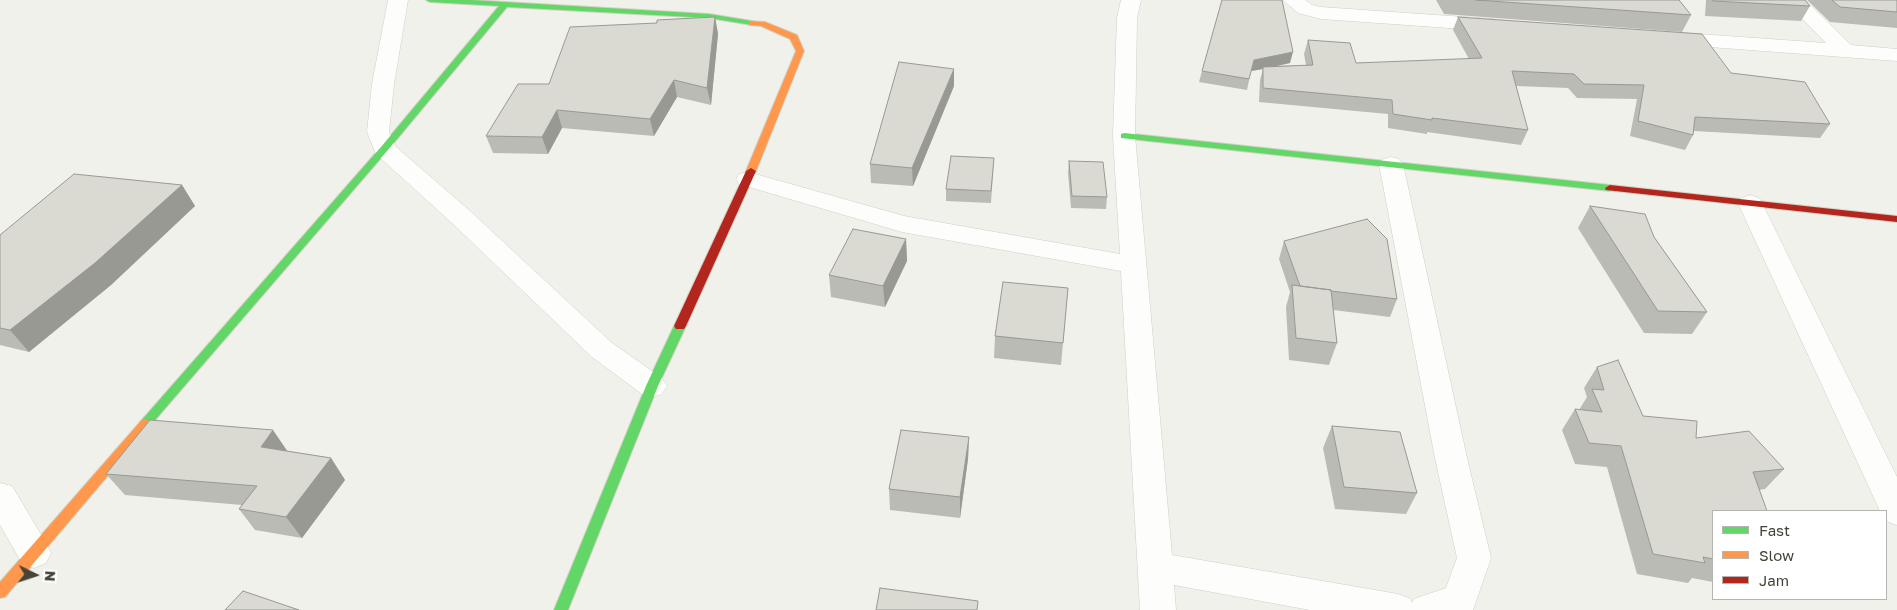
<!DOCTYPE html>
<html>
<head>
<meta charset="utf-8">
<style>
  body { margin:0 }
  #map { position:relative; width:1897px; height:610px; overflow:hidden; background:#f1f1eb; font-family:"Golos Text",sans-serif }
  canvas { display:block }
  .legend { position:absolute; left:1712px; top:510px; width:175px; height:90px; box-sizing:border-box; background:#fff; border:1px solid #b5b4af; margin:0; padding:6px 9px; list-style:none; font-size:15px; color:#474437 }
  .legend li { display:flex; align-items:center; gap:10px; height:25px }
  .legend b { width:25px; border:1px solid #b5b4af }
  .north { position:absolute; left:10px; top:550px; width:50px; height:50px; -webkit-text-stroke:4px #fff; paint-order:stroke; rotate:94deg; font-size:14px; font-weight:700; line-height:20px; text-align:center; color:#474437 }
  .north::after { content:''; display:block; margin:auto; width:18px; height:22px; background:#474437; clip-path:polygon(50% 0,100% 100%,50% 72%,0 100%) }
</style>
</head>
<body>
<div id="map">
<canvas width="1897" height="610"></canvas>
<ul class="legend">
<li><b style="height:6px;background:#63d668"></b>Fast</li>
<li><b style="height:6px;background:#ff974d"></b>Slow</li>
<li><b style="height:6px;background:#b3261e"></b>Jam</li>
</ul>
<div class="north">N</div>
</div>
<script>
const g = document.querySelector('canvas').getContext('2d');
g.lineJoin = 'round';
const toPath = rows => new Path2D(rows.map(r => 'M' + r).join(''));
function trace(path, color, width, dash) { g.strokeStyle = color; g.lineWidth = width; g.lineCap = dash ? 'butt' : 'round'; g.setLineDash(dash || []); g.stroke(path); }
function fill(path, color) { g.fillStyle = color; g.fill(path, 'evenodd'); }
const street = toPath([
  [388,0,408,0,394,84,389,132,395,146,470,211,612,343,662,378,667,386,662,394,652,397,642,394,592,357,452,223,376,154,367,132,372,84,388,0],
  [1121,0,1141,0,1137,18,1135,136,1172,555,1398,594,1411,599,1412,603,1414,599,1446,588,1457,558,1435,458,1379,164,1383,159,1391,157,1399,159,1403,164,1467,458,1491,558,1473,610,1310,610,1174,585,1176,610,1140,610,1121,271,902,232,739,184,736,179,739,174,748,172,904,216,1120,254,1113,136,1117,18,1121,0],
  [1283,0,1305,0,1312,5,1321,7,1493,19,1500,21,1503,25,1500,29,1493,31,1321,19,1298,13,1283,0],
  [1784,0,1805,0,1851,45,1897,49,1897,61,1670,44,1663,42,1660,38,1663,34,1670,32,1826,43,1784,0],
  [1750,195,1759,198,1762,203,1897,477,1897,525,1886,521,1886,511,1880,511,1738,203,1741,198,1750,195],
  [0,483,12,486,46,543,51,553,46,563,34,568,22,563,0,525,0,483]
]);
const fast = toPath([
  [426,0,471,0,709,14,752,21,756,23,752,25,709,18,507,7,387,151,149,427,145,429,141,427,139,424,141,421,381,147,499,6,430,2,426,0],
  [1124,133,1610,185,1615,188,1610,191,1121,138,1121,134,1124,133],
  [680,322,686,326,658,386,568,610,554,610,646,386,674,326,680,322]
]);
const slow = toPath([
  [749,21,765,22,797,35,804,51,756,171,751,174,746,171,796,51,790,39,761,26,749,25,749,21],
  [145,419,149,421,151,424,149,427,5,597,0,598,0,582,141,421,145,419]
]);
const jam = toPath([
  [751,168,756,171,686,326,684,329,676,329,674,326,746,171,751,168],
  [1610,185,1897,216,1897,222,1606,190,1605,188,1610,185]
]);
const wall = toPath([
  [1436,0,1679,0,1691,15,1682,32,1444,14],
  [1706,0,1805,0,1810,6,1801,21,1705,16],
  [1807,0,1897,0,1897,28,1830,22],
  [715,17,718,34,711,105,677,97,654,136,562,128,548,154,493,153,486,136,657,23],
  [1458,17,1731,73,1830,124,1820,138,1694,131,1693,135,1685,150,1630,136,1637,99,1577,98,1568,88,1516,86,1528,130,1521,145,1427,132,1427,134,1388,128,1388,114,1259,102,1260,80,1263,69,1251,71,1247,90,1199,82,1202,71,1290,63,1276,66,1306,65,1304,54,1308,40,1356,63,1469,59,1453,30],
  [954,86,913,186,871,183,870,164],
  [994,158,991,203,946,201,946,189],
  [1069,161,1107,197,1106,209,1071,208,1068,173],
  [182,185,195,206,111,285,29,352,0,345,0,235],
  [1590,206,1654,237,1707,312,1692,334,1644,333,1578,228],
  [906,239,907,261,885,307,831,297,829,275],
  [1284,241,1397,299,1390,317,1333,310,1337,343,1329,365,1289,360,1286,307,1290,292,1279,259],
  [1068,288,1061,365,994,358,995,336],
  [1597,367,1643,416,1696,438,1784,469,1765,489,1759,490,1713,511,1713,582,1692,578,1688,583,1637,574,1607,467,1575,464,1562,430,1575,409,1579,410,1587,397,1584,388],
  [1332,426,1417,493,1406,514,1335,509,1323,448],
  [969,437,968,459,960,518,890,510,889,489],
  [288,451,331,458,345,480,302,538,255,530,239,509,242,505,125,495,106,474]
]);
const shadedWall = toPath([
  [715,17,718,34,711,105,707,88],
  [1293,52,1290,63,1263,69,1263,67,1263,69,1251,71,1254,60],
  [954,69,954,86,913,186,912,168],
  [674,80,677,97,654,136,650,119],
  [557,110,562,128,548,154,542,137],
  [182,185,195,206,111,285,29,352,10,330],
  [906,239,907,261,885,307,883,286],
  [273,430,288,452,261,447],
  [969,437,968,459,960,518,960,497],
  [331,458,345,480,302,538,286,517]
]);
const building = toPath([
  [1222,0,1282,0,1293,52,1254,60,1249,79,1202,71,1222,0],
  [1476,0,1679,0,1691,15,1476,0],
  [1713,0,1805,0,1810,6,1713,1,1713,0],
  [1832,0,1897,0,1897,12,1840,7,1832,0],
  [715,17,707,88,674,80,650,119,557,110,542,137,486,136,518,84,549,84,570,27,657,23,657,20,715,17],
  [1458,17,1702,34,1731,73,1805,82,1830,124,1695,117,1693,135,1638,121,1644,85,1584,84,1574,74,1512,71,1528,130,1432,118,1432,120,1393,114,1392,100,1263,88,1263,67,1313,65,1308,40,1350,43,1356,63,1482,58,1458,17],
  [899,62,954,69,912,168,870,164,899,62],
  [951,156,994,158,991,191,946,189,951,156],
  [1069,161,1103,162,1107,197,1072,196,1069,161],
  [74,174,182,185,95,263,10,330,0,328,0,235,74,174],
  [1590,206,1645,214,1654,237,1707,312,1658,311,1590,206],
  [1367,219,1387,239,1397,299,1331,291,1331,290,1300,286,1284,241,1367,219],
  [853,229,906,239,883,286,829,275,853,229],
  [1003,282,1068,288,1063,343,995,336,1003,282],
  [1292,285,1331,290,1337,343,1296,338,1292,285],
  [1618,360,1643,416,1697,421,1696,438,1749,431,1784,469,1753,472,1767,511,1713,511,1713,559,1703,557,1705,563,1653,554,1621,446,1589,443,1575,409,1602,412,1592,389,1604,390,1597,367,1618,360],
  [150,420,273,430,261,447,331,458,286,517,239,509,257,486,106,474,150,420],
  [1332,426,1400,432,1417,493,1344,487,1332,426],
  [901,430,969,437,960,497,889,489,901,430],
  [880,588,978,601,977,610,876,610,880,588],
  [243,591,299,610,225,610,243,591]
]);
trace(street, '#cfcec8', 1);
trace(fast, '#d1d1c4', 2);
trace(slow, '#d1d1c4', 2);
trace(jam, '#d1d1c4', 2);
fill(street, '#fdfdfc');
fill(fast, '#63d668');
fill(slow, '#ff974d');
fill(jam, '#b3261e');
fill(wall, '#bbbbb5');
fill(shadedWall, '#999994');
fill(building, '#dadad3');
trace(building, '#999994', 1);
</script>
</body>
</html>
